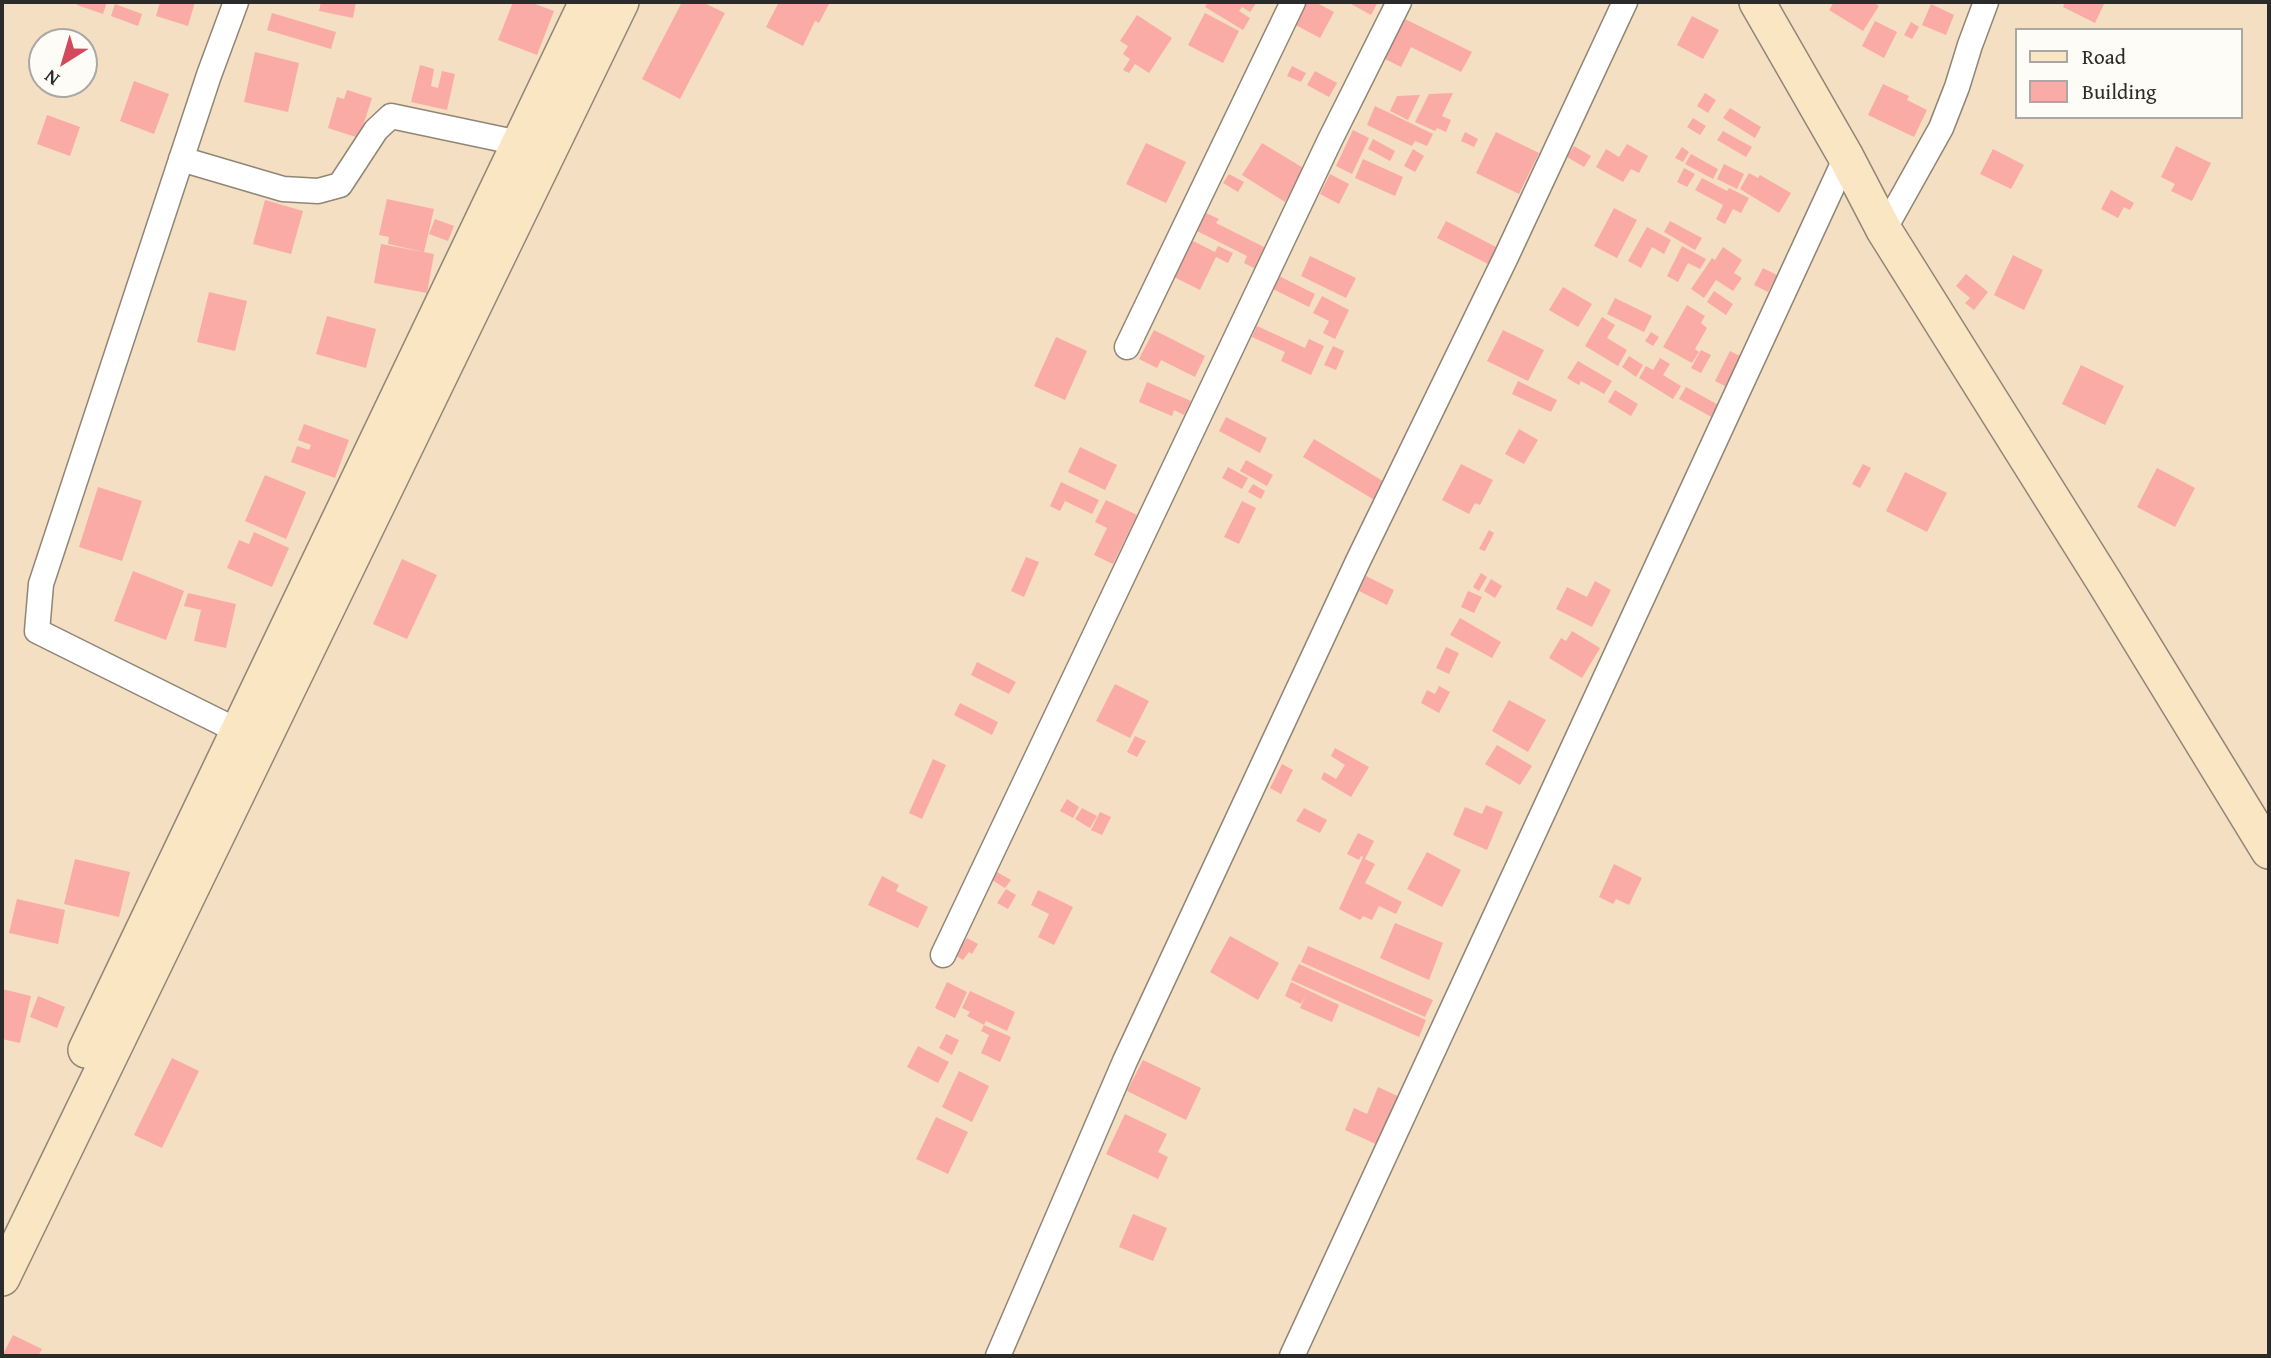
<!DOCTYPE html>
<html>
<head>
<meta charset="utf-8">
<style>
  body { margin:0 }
  #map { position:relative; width:2271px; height:1358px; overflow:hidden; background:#f4dfc2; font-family:"Gentium Book Plus",serif }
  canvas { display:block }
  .frame { position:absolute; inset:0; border:4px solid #2b2b2b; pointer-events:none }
  .legend { position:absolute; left:2015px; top:28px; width:228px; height:91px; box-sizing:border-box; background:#fdfcf7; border:2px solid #a9a8a5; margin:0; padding:9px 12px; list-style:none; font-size:21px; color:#2b2b2b }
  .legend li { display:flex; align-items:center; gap:14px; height:35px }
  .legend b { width:35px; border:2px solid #a9a8a5 }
  .north { position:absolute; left:28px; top:28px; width:70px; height:70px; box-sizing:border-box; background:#fdfcf7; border:2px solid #a9a8a5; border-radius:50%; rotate:217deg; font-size:19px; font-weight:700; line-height:28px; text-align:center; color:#2b2b2b }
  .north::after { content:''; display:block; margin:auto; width:24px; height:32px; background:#d1495b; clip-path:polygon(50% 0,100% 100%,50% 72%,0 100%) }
</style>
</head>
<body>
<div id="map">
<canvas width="2271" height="1358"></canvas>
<div class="frame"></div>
<ul class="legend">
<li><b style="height:9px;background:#fbe6c4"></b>Road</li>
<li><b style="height:19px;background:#faaba5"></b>Building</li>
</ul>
<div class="north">N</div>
</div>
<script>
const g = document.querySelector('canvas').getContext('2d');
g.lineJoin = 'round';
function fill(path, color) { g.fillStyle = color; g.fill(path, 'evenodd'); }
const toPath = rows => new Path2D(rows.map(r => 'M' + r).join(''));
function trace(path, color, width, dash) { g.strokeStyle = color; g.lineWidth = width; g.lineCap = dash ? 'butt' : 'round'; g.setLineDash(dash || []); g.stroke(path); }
const building = toPath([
  [78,2,107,2,103,14,77,5],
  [160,2,195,2,188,26,156,16],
  [321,2,356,2,353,18,319,11],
  [513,2,530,2,554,11,537,55,498,40],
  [682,2,702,2,725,13,680,99,642,79],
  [779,2,830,2,819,23,815,21,803,46,766,27],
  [1208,2,1257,2,1250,12,1242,7,1239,11,1250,18,1243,30,1205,7],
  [1303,2,1315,2,1334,12,1320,38,1292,23],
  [1352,2,1378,2,1371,15,1351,4],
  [1834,2,1873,2,1879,6,1863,31,1829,10],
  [2065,2,2105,2,2095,23,2063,7],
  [115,4,142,14,138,26,111,16],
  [1931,4,1954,15,1946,35,1922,25],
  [272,13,336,32,331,49,267,30],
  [1205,13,1239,31,1223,63,1188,45],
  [1137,15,1172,38,1149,73,1135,64,1129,73,1123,70,1130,59,1123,54,1128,46,1120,41],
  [1692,16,1719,30,1703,59,1677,45],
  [1403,18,1472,52,1461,72,1411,47,1401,67,1383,58],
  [1875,21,1897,32,1884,58,1862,46],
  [1911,22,1919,27,1912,39,1904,35],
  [255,52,299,63,288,112,244,102],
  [420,65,434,69,431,86,438,88,442,71,455,74,447,110,411,102],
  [1292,66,1306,73,1301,82,1287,76],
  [1315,71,1337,83,1329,97,1307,85],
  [134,81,169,94,154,134,120,121],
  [1883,84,1909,96,1907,100,1927,110,1914,137,1868,115],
  [347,90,372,98,359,138,328,128,337,97,344,99],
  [1453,93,1442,116,1451,120,1446,132,1437,128,1435,131,1415,122,1429,94],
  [1705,93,1716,100,1708,113,1697,106],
  [1420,95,1408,120,1390,111,1397,96],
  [1375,106,1433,134,1427,146,1415,141,1412,146,1367,125],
  [1730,108,1761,127,1755,138,1723,118],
  [47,115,80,127,70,156,37,144],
  [1693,118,1706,126,1700,135,1687,127],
  [1353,130,1369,138,1352,174,1336,166],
  [1723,131,1752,147,1746,157,1717,140],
  [1465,132,1478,139,1474,147,1461,141],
  [1496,132,1539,153,1519,194,1476,173],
  [1373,139,1395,151,1390,161,1368,149],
  [1146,143,1186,162,1166,203,1126,184],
  [1262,143,1305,169,1285,202,1242,175],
  [1627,144,1648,156,1639,173,1631,169,1623,182,1596,167,1606,149,1619,157],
  [1574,146,1591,156,1584,167,1567,157],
  [2176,146,2211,163,2192,201,2171,191,2175,184,2161,177],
  [1682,147,1689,152,1683,162,1675,158],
  [1413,149,1424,156,1415,172,1404,166],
  [1993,149,2024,165,2011,189,1980,174],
  [1691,154,1718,169,1713,179,1685,164],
  [1363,159,1403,177,1395,196,1355,178],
  [1724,164,1744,174,1737,189,1717,179],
  [1684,168,1695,174,1687,187,1677,182],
  [1749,173,1758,178,1760,175,1791,193,1779,213,1740,189],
  [1229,174,1244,182,1238,192,1223,183],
  [1330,174,1349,184,1339,204,1320,194],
  [1702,178,1727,191,1729,188,1749,198,1741,213,1733,209,1725,224,1716,219,1723,205,1695,190],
  [2111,190,2134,203,2130,210,2124,207,2118,218,2101,209],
  [387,199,434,209,424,252,388,244,389,237,379,235],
  [265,200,303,211,291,254,253,244],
  [1614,208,1637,220,1617,258,1594,246],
  [1204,212,1219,219,1216,223,1272,251,1262,272,1244,263,1247,256,1195,230],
  [435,219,454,226,448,241,429,234],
  [1446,221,1498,248,1490,265,1437,238],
  [1670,221,1702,238,1695,250,1664,232],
  [1647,227,1671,240,1664,254,1652,247,1641,268,1628,261],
  [1189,239,1215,252,1218,246,1233,253,1228,263,1216,257,1200,290,1170,275],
  [381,244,434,254,427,293,374,283],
  [1682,246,1706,259,1700,269,1688,263,1678,282,1667,276],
  [1723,247,1742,260,1734,273,1742,278,1733,291,1716,280,1704,298,1691,289,1712,258,1715,260],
  [2013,255,2043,270,2024,310,1994,295],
  [1310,256,1356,278,1346,298,1301,276],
  [1763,268,1777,275,1768,292,1754,285],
  [1966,274,1988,292,1974,310,1965,303,1970,298,1956,286],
  [1279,276,1315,294,1309,307,1273,289],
  [1563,287,1592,304,1578,327,1549,310],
  [1714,291,1733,304,1726,315,1707,302],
  [209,292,247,301,235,351,197,342],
  [1322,296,1349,310,1335,339,1323,333,1329,321,1313,313],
  [1615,298,1652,316,1644,332,1607,314],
  [1687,305,1705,316,1701,323,1707,328,1695,349,1699,352,1692,363,1663,347],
  [327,316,376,329,366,368,316,354],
  [1602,317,1615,325,1607,338,1627,350,1618,366,1585,346],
  [1257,326,1305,348,1309,339,1324,346,1311,375,1281,361,1285,352,1252,337],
  [1154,330,1205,356,1195,377,1161,360,1157,368,1139,359],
  [1503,330,1544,350,1528,381,1487,361],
  [1651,332,1659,337,1653,346,1645,341],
  [1056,337,1087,351,1065,400,1034,386],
  [1333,346,1344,351,1336,370,1324,365],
  [1701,350,1711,355,1701,373,1691,368],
  [1730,351,1742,357,1727,387,1715,381],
  [1629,356,1643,365,1636,377,1622,367],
  [1660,358,1670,364,1663,375,1681,386,1673,399,1639,378,1646,366,1653,370],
  [1578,361,1612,381,1604,394,1581,381,1579,385,1567,378],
  [2081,365,2124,386,2105,425,2062,404],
  [1518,381,1557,400,1551,412,1512,394],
  [1147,382,1191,401,1184,415,1174,410,1172,416,1139,402],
  [1686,387,1722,407,1715,419,1679,399],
  [1615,390,1638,404,1631,416,1608,402],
  [1226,417,1267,438,1260,453,1219,431],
  [304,424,349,440,335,478,291,462,297,446,309,450,311,445,298,440],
  [1519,429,1538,440,1524,464,1505,454],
  [1314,439,1386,483,1376,501,1303,457],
  [1080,447,1117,465,1105,490,1068,472],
  [1246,460,1273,475,1267,486,1240,471],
  [1461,464,1493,480,1480,505,1475,503,1469,514,1442,500],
  [1863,464,1871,468,1860,488,1852,484],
  [1228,467,1248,478,1242,489,1222,478],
  [2157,468,2195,488,2175,527,2137,507],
  [1905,472,1947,493,1927,532,1886,511],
  [265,475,306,492,286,539,245,521],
  [1061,482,1099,500,1092,514,1065,501,1060,511,1050,506],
  [1253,484,1265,491,1261,499,1248,492],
  [98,487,142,501,122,561,79,547],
  [1106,500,1137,515,1113,564,1094,555,1107,528,1095,522],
  [1242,501,1256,508,1239,544,1224,537],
  [1489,530,1494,533,1485,551,1479,549],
  [254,532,289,548,272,587,227,568,239,540,249,544],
  [1026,557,1039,562,1024,597,1011,591],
  [402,559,437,575,407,639,373,624],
  [133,571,184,591,166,640,114,621],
  [1481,573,1487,577,1479,591,1473,587],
  [1366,576,1394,590,1387,605,1359,591],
  [1491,579,1502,586,1495,598,1484,591],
  [1595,581,1611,590,1592,627,1556,609,1567,587,1587,597],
  [1468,591,1482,597,1474,613,1461,607],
  [188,593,236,604,226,648,194,641,201,610,184,606],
  [1460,618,1501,642,1492,658,1450,635],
  [1572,631,1600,648,1582,678,1549,658,1561,638,1566,641],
  [1446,647,1459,653,1449,674,1436,668],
  [977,662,1016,682,1009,694,971,675],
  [1115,684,1149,701,1130,738,1096,721],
  [1439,686,1450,692,1439,713,1421,703,1427,690,1435,694],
  [1509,700,1546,720,1528,752,1492,731],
  [960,703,998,722,992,735,954,715],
  [1135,736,1146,741,1137,757,1127,752],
  [1497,745,1532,766,1520,785,1485,764],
  [1335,748,1369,767,1351,797,1321,779,1324,772,1336,779,1345,765,1331,756],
  [933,759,946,765,922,819,909,813],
  [1282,764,1293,770,1281,794,1270,788],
  [1067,799,1079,807,1073,818,1060,811],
  [1486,805,1503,812,1487,850,1453,835,1465,807,1482,814],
  [1082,808,1097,816,1090,828,1075,819],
  [1304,808,1327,820,1320,833,1296,821],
  [1100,812,1111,817,1102,835,1091,830],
  [1358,833,1374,841,1365,859,1375,864,1365,883,1402,902,1396,914,1379,906,1372,920,1363,916,1360,920,1339,909,1363,857,1361,856,1359,860,1347,854],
  [1427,852,1461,870,1442,907,1407,889],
  [75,859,130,872,119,917,64,904],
  [1614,864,1642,878,1629,905,1616,899,1613,904,1599,897],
  [997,872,1011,880,1005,888,992,880],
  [882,876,899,885,896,891,928,907,918,928,868,905],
  [1006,889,1016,895,1008,909,997,903],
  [1038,890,1073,907,1054,945,1038,937,1049,914,1031,905],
  [17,899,65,910,58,944,9,933],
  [1395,923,1443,943,1429,980,1380,958],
  [1230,936,1279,963,1258,1000,1210,972],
  [967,938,978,944,972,954,969,952,963,960,955,955],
  [1308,946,1433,1000,1425,1017,1301,962],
  [1299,964,1426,1020,1419,1037,1291,980],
  [947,982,967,992,955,1018,935,1008],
  [1291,982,1339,1005,1332,1022,1300,1008,1306,995,1301,1004,1285,996],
  [2,989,31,996,20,1043,2,1039],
  [970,991,1015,1012,1007,1031,986,1021,984,1025,1011,1037,1000,1062,981,1053,989,1035,981,1031,984,1025,967,1016,970,1012,962,1008],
  [38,996,65,1007,57,1028,30,1017],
  [946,1034,959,1040,952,1055,939,1048],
  [918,1046,949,1062,938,1083,907,1067],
  [172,1058,199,1071,162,1148,134,1135],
  [1143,1060,1201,1088,1186,1120,1127,1091],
  [959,1071,989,1086,972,1122,942,1107],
  [1378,1087,1402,1098,1380,1146,1345,1130,1354,1108,1367,1114],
  [1125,1114,1167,1134,1158,1152,1168,1157,1158,1179,1106,1154],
  [936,1117,968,1132,948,1174,916,1159],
  [1133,1214,1167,1228,1153,1261,1119,1247],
  [13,1335,42,1349,38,1356,2,1356]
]);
const street = toPath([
  [236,2,209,75,41,584,37,631,238,731],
  [181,159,283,189,318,191,340,185,376,130,391,116,519,143],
  [1884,230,1941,128,1957,87,1970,45,1986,2],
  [1127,347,1293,2],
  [943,955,1329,142,1399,2],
  [998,1356,1125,1061,1358,561,1506,257,1625,2],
  [1292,1356,1846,157]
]);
const secondary = toPath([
  [1757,2,1846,157,1884,230,2105,583,2269,851],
  [86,1050,587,2],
  [2,1278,621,2]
]);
fill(building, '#faaba5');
trace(street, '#908576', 27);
trace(secondary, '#908576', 38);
trace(street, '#fff', 24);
trace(secondary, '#fbe6c4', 35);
</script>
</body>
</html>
